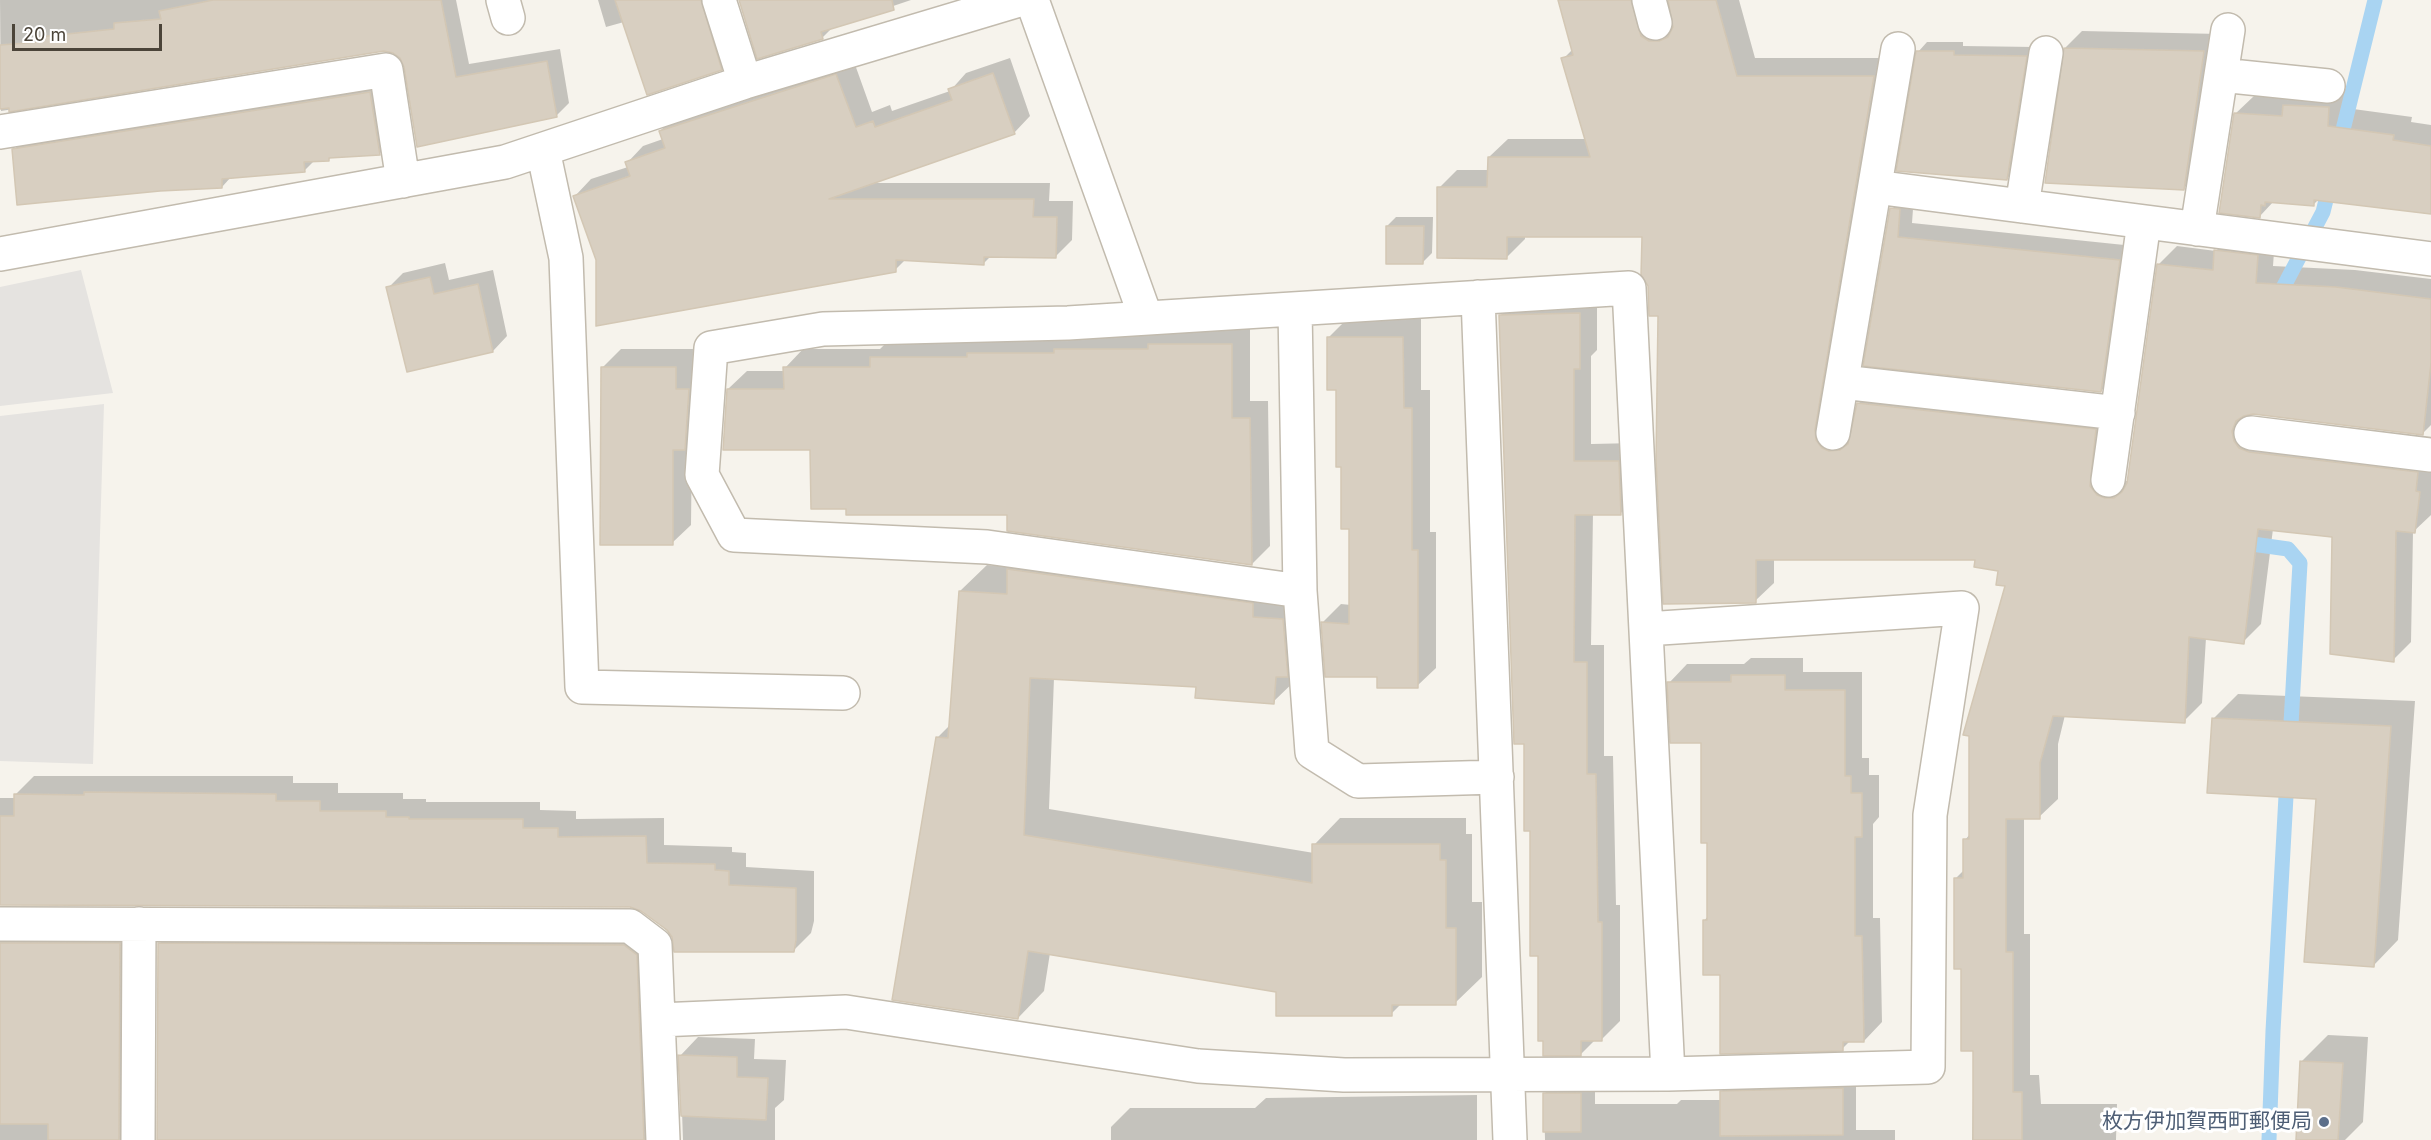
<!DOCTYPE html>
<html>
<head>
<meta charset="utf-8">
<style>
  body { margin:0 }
  #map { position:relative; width:2431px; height:1140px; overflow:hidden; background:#f6f3ec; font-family:Inter,sans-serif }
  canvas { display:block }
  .scale { position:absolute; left:12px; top:24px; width:150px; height:27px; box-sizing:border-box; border:3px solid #4b4439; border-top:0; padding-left:8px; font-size:18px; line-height:21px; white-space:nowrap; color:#4b4439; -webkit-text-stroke:4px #fff; paint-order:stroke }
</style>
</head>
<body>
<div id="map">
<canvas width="2431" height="1140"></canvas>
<div class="scale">20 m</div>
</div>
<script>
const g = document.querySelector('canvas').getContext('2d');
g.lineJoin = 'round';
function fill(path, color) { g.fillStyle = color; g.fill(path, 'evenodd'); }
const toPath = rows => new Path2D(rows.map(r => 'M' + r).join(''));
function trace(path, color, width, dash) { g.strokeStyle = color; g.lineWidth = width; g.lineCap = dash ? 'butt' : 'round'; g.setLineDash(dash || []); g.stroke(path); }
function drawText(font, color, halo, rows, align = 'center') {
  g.font = font + ' Inter,"Noto Sans JP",sans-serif'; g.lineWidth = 6; g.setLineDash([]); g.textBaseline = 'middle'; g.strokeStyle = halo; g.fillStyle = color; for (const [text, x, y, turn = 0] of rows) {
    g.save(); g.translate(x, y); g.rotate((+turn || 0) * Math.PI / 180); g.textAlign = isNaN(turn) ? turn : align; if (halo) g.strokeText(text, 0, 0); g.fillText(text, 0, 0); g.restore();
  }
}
const parking = toPath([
  [81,270,113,393,0,406,0,287],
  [104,404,93,764,0,761,0,416]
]);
const shadow = toPath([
  [0,0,456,0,469,64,560,49,569,103,556,116,406,66,401,57,394,51,384,50,1,111],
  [598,0,720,0,737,53,721,69,624,22,606,27],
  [740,0,911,0,834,26,822,38],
  [1559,0,1653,0,1668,23,1674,24,1669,0,1739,0,1755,58,1892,58,1849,434,1852,434,1859,403,1877,385,2113,412,2124,481,2128,481,2158,265,2177,246,2216,251,2234,232,2275,238,2273,266,2355,270,2431,279,2431,425,2422,434,2250,413,2252,422,2431,454,2431,515,2413,532,2411,642,2393,660,2333,535,2273,529,2261,624,2243,642,2206,638,2202,703,2184,721,2065,715,2058,744,2058,799,2039,817,2024,817,2024,934,2030,934,2030,1075,2039,1075,2041,1104,2117,1104,2116,1140,1972,1140,1974,1050,1962,968,1956,878,1965,869,1965,840,1970,834,2007,585,1999,569,1976,558,1774,558,1774,583,1755,601,1649,286,1643,236,1525,236,1525,239,1507,257,1439,188,1457,170,1489,170,1489,157,1508,139,1586,139,1563,59,1573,49],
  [2082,31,2220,34,2200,172,2183,189,2065,48],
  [1927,42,1963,42,1963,46,2035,47,2016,170,2006,179,1918,52],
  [1010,58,1030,116,1014,133,872,183,1050,183,1049,201,1073,201,1072,240,1056,256,991,256,983,264,906,259,895,270,598,259,575,196,591,179,628,167,627,163,643,146,663,139,660,131,677,114,853,59,872,112,890,105,892,111,950,91,966,73],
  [384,79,393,140,379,154,332,156,329,159,315,160,304,171,231,177,222,187,14,150,27,136],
  [2303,87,2347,89,2346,108,2412,117,2411,122,2431,125,2431,213,2319,199,2313,205,2274,201,2260,216,2235,114,2254,96,2292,98],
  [1906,194,1914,195,1912,223,2134,246,2115,376,2101,391,1865,364,1892,209],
  [1396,217,1433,217,1432,253,1423,262,1387,226],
  [445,263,449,280,493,270,507,336,493,351,388,288,403,273],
  [1597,295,1597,350,1591,356,1591,444,1636,443,1639,495,1621,513,1593,513,1591,645,1604,645,1604,756,1613,756,1616,905,1620,905,1620,1021,1602,1039,1596,1039,1581,1054,1539,954,1500,316,1519,297],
  [1347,319,1421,319,1421,390,1430,390,1430,532,1436,532,1436,668,1417,686,1378,676,1323,622,1341,604,1351,605,1351,527,1343,465,1338,389,1328,338],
  [1250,326,1250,401,1268,401,1270,546,1252,564,1009,513,847,508,812,449,728,389,747,371,785,371,785,368,803,349,880,349,890,339],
  [621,349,693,349,691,525,672,543,602,368],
  [987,565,1309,593,1300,676,1273,702,1197,685,1054,678,1049,809,1314,853,1314,845,1340,818,1466,818,1466,834,1472,834,1472,902,1482,902,1482,977,1455,1003,1402,1003,1391,1014,1277,990,1050,953,1044,991,1018,1018,937,738,950,725,960,591],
  [1751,658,1803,658,1803,672,1862,672,1862,758,1869,758,1869,775,1879,775,1879,817,1873,824,1873,918,1880,918,1882,1022,1864,1041,1850,1041,1842,1049,1721,973,1704,921,1708,916,1708,841,1703,741,1669,683,1687,664,1744,664],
  [2238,694,2415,701,2398,940,2374,965,2317,797,2213,719],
  [34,776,293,776,293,783,338,783,338,793,403,793,403,799,426,799,426,802,540,802,540,810,576,811,576,819,664,818,664,845,732,847,732,852,746,853,746,867,814,871,814,921,811,933,793,951,673,936,642,910,630,906,0,904,0,798,16,798,16,794],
  [0,909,138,926,137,1140,0,1140],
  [178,926,642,927,679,1140,158,1140,159,944],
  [2328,1035,2368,1037,2363,1122,2345,1140,2297,1140,2302,1061],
  [698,1037,755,1039,754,1059,786,1060,784,1100,775,1108,775,1140,683,1140,680,1056],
  [1856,1074,1856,1130,1895,1130,1895,1140,1545,1140,1544,1094,1559,1079,1595,1079,1595,1104,1677,1104,1681,1100,1721,1100,1721,1092,1736,1078],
  [1477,1095,1477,1140,1111,1140,1111,1127,1130,1108,1255,1108,1266,1098]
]);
const stream = toPath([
  [2339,146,2375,0],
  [2275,303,2323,212,2330,184],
  [2238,542,2288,549,2300,563,2290,742],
  [2269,1140,2273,1031,2287,778]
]);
const building = toPath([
  [213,0,441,0,456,77,547,61,557,117,417,147,404,67,400,58,393,53,384,51,9,112,9,108,0,109,0,45,40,42,39,37,114,29,114,23,161,19,159,11,213,0],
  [615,0,701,0,722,70,647,95,615,0],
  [739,0,892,0,894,10,821,32,823,39,757,59,739,0],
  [1558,0,1631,0,1641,36,1649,41,1659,41,1668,37,1673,27,1668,0,1716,0,1737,76,1874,76,1815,430,1816,440,1822,448,1829,451,1840,450,1848,444,1857,403,2096,429,2090,486,2097,495,2105,498,2114,498,2122,492,2127,483,2157,264,2213,270,2214,250,2258,255,2256,283,2336,287,2431,299,2431,363,2423,435,2253,414,2244,416,2236,421,2232,431,2234,441,2239,448,2249,452,2418,472,2416,491,2420,492,2415,533,2396,531,2394,662,2330,654,2332,537,2258,529,2244,644,2189,637,2185,723,2053,716,2040,763,2040,819,2006,819,2006,952,2013,952,2013,1092,2022,1092,2022,1140,1973,1140,1973,1051,1961,1051,1961,969,1954,969,1954,878,1963,878,1963,839,1969,839,1969,736,1963,735,2005,586,1996,585,1998,571,1974,567,1975,560,1756,560,1756,603,1663,604,1656,460,1658,316,1649,316,1648,286,1641,275,1642,237,1507,237,1507,259,1437,258,1437,187,1487,187,1488,157,1590,157,1561,58,1573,55,1558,0],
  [2064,48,2204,51,2184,190,2045,183,2064,48],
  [1916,51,1954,51,1954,55,2027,56,2007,180,1896,171,1916,51],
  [993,73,1015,134,829,199,1034,199,1033,217,1057,217,1056,258,984,257,984,265,896,260,896,272,596,326,596,260,573,196,630,176,625,162,665,148,659,131,836,74,856,127,873,121,875,127,952,100,948,89,993,73],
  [370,92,380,155,329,158,329,161,304,162,305,172,222,179,222,188,160,191,17,205,12,149,370,92],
  [2283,105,2329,107,2328,126,2394,135,2393,140,2431,146,2431,214,2314,200,2314,206,2265,202,2265,206,2261,205,2260,218,2219,213,2234,113,2282,116,2283,105],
  [1890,208,1900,209,1898,237,2120,260,2101,392,1863,366,1890,208],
  [1386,226,1424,226,1423,264,1386,264,1386,226],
  [430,277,434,294,478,284,493,352,407,372,386,287,430,277],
  [1580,313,1580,369,1574,369,1574,461,1619,461,1621,515,1575,515,1574,662,1587,662,1587,774,1596,774,1598,922,1602,922,1602,1041,1581,1041,1581,1056,1543,1056,1543,1041,1538,1041,1538,956,1530,956,1530,831,1524,831,1524,744,1514,744,1499,315,1580,313],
  [1327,337,1403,337,1404,408,1412,408,1412,550,1418,550,1418,688,1377,688,1377,677,1325,677,1321,622,1349,624,1349,529,1341,529,1341,467,1336,467,1336,390,1327,390,1327,337],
  [1148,344,1232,344,1232,418,1250,418,1252,565,1007,531,1007,515,846,515,846,509,811,509,810,450,723,450,727,389,784,389,783,367,870,367,870,357,967,357,967,353,1054,353,1054,349,1148,349,1148,344],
  [601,367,676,367,676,389,689,389,685,450,673,450,673,545,600,545,601,367],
  [1007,569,1253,603,1253,617,1283,619,1288,677,1276,677,1274,704,1195,698,1196,687,1030,678,1024,835,1312,883,1312,844,1440,844,1440,860,1446,860,1446,928,1456,928,1456,1005,1392,1005,1392,1016,1276,1016,1276,992,1028,951,1018,1019,892,1000,936,737,948,738,959,591,1007,594,1007,569],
  [1731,675,1785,675,1785,690,1845,690,1845,776,1851,776,1851,793,1862,793,1862,837,1855,837,1855,936,1862,936,1864,1042,1843,1042,1843,1051,1720,1054,1720,975,1703,975,1703,920,1707,920,1707,843,1701,843,1701,743,1670,743,1667,682,1731,682,1731,675],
  [2212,718,2391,726,2374,967,2304,962,2316,799,2207,793,2212,718],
  [84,792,276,794,276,801,320,801,320,811,386,811,386,817,409,817,409,819,523,819,523,828,558,828,558,837,646,836,647,863,715,864,715,870,729,871,729,885,796,888,796,940,794,952,674,952,672,937,667,930,641,911,630,907,0,905,0,816,14,816,14,794,84,795,84,792],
  [0,943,120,943,119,1140,48,1140,48,1124,0,1124,0,943],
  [158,943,624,945,637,955,644,1140,157,1140,158,943],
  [678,1055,737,1057,737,1077,768,1078,766,1120,681,1116,678,1055],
  [2300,1061,2343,1063,2338,1140,2296,1140,2300,1061],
  [1843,1088,1843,1135,1720,1136,1720,1091,1843,1088],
  [1543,1093,1581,1093,1581,1132,1543,1132,1543,1093]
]);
const minor = toPath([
  [503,0,508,18],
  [719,0,745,82],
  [1032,0,1146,318],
  [1649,0,1655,23],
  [2221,75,2328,86],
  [0,132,386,70,403,181],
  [543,150,566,258,582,687,843,693],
  [1875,187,2431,259],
  [2022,206,2046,53],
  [2197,229,2228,30],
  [0,254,505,162,745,82,1019,0],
  [1478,297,1510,1140],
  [1295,309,1300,591,1312,752,1358,781,1497,777],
  [1842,382,2118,413],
  [1833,433,1898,49],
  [2251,433,2431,455],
  [2108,480,2144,222],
  [1300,591,987,547,734,535,702,475,711,348,823,329,1068,323,1629,288,1668,1074],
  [0,924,630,926,655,945,663,1140],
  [659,1020,846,1012,1198,1066,1344,1075,1668,1074,1928,1067,1930,815,1962,608,1646,629],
  [138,1140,139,924]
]);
const markers = [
  [2324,1122,6,"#5c6f8a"]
];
const serviceNames = [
  ["枚方伊加賀西町郵便局",2312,1122]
];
fill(parking, '#e5e3e0');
fill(shadow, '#0003');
trace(stream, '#a9d4f2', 15);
fill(building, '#d8cfc1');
trace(building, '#d3c7b4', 1.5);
trace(minor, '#c2bbae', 36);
trace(minor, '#fff', 33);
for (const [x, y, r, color] of markers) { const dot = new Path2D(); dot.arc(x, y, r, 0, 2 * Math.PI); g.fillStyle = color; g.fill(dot); trace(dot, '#fff', 2); }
drawText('21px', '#4e5e75', '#fff', serviceNames, 'right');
</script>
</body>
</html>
